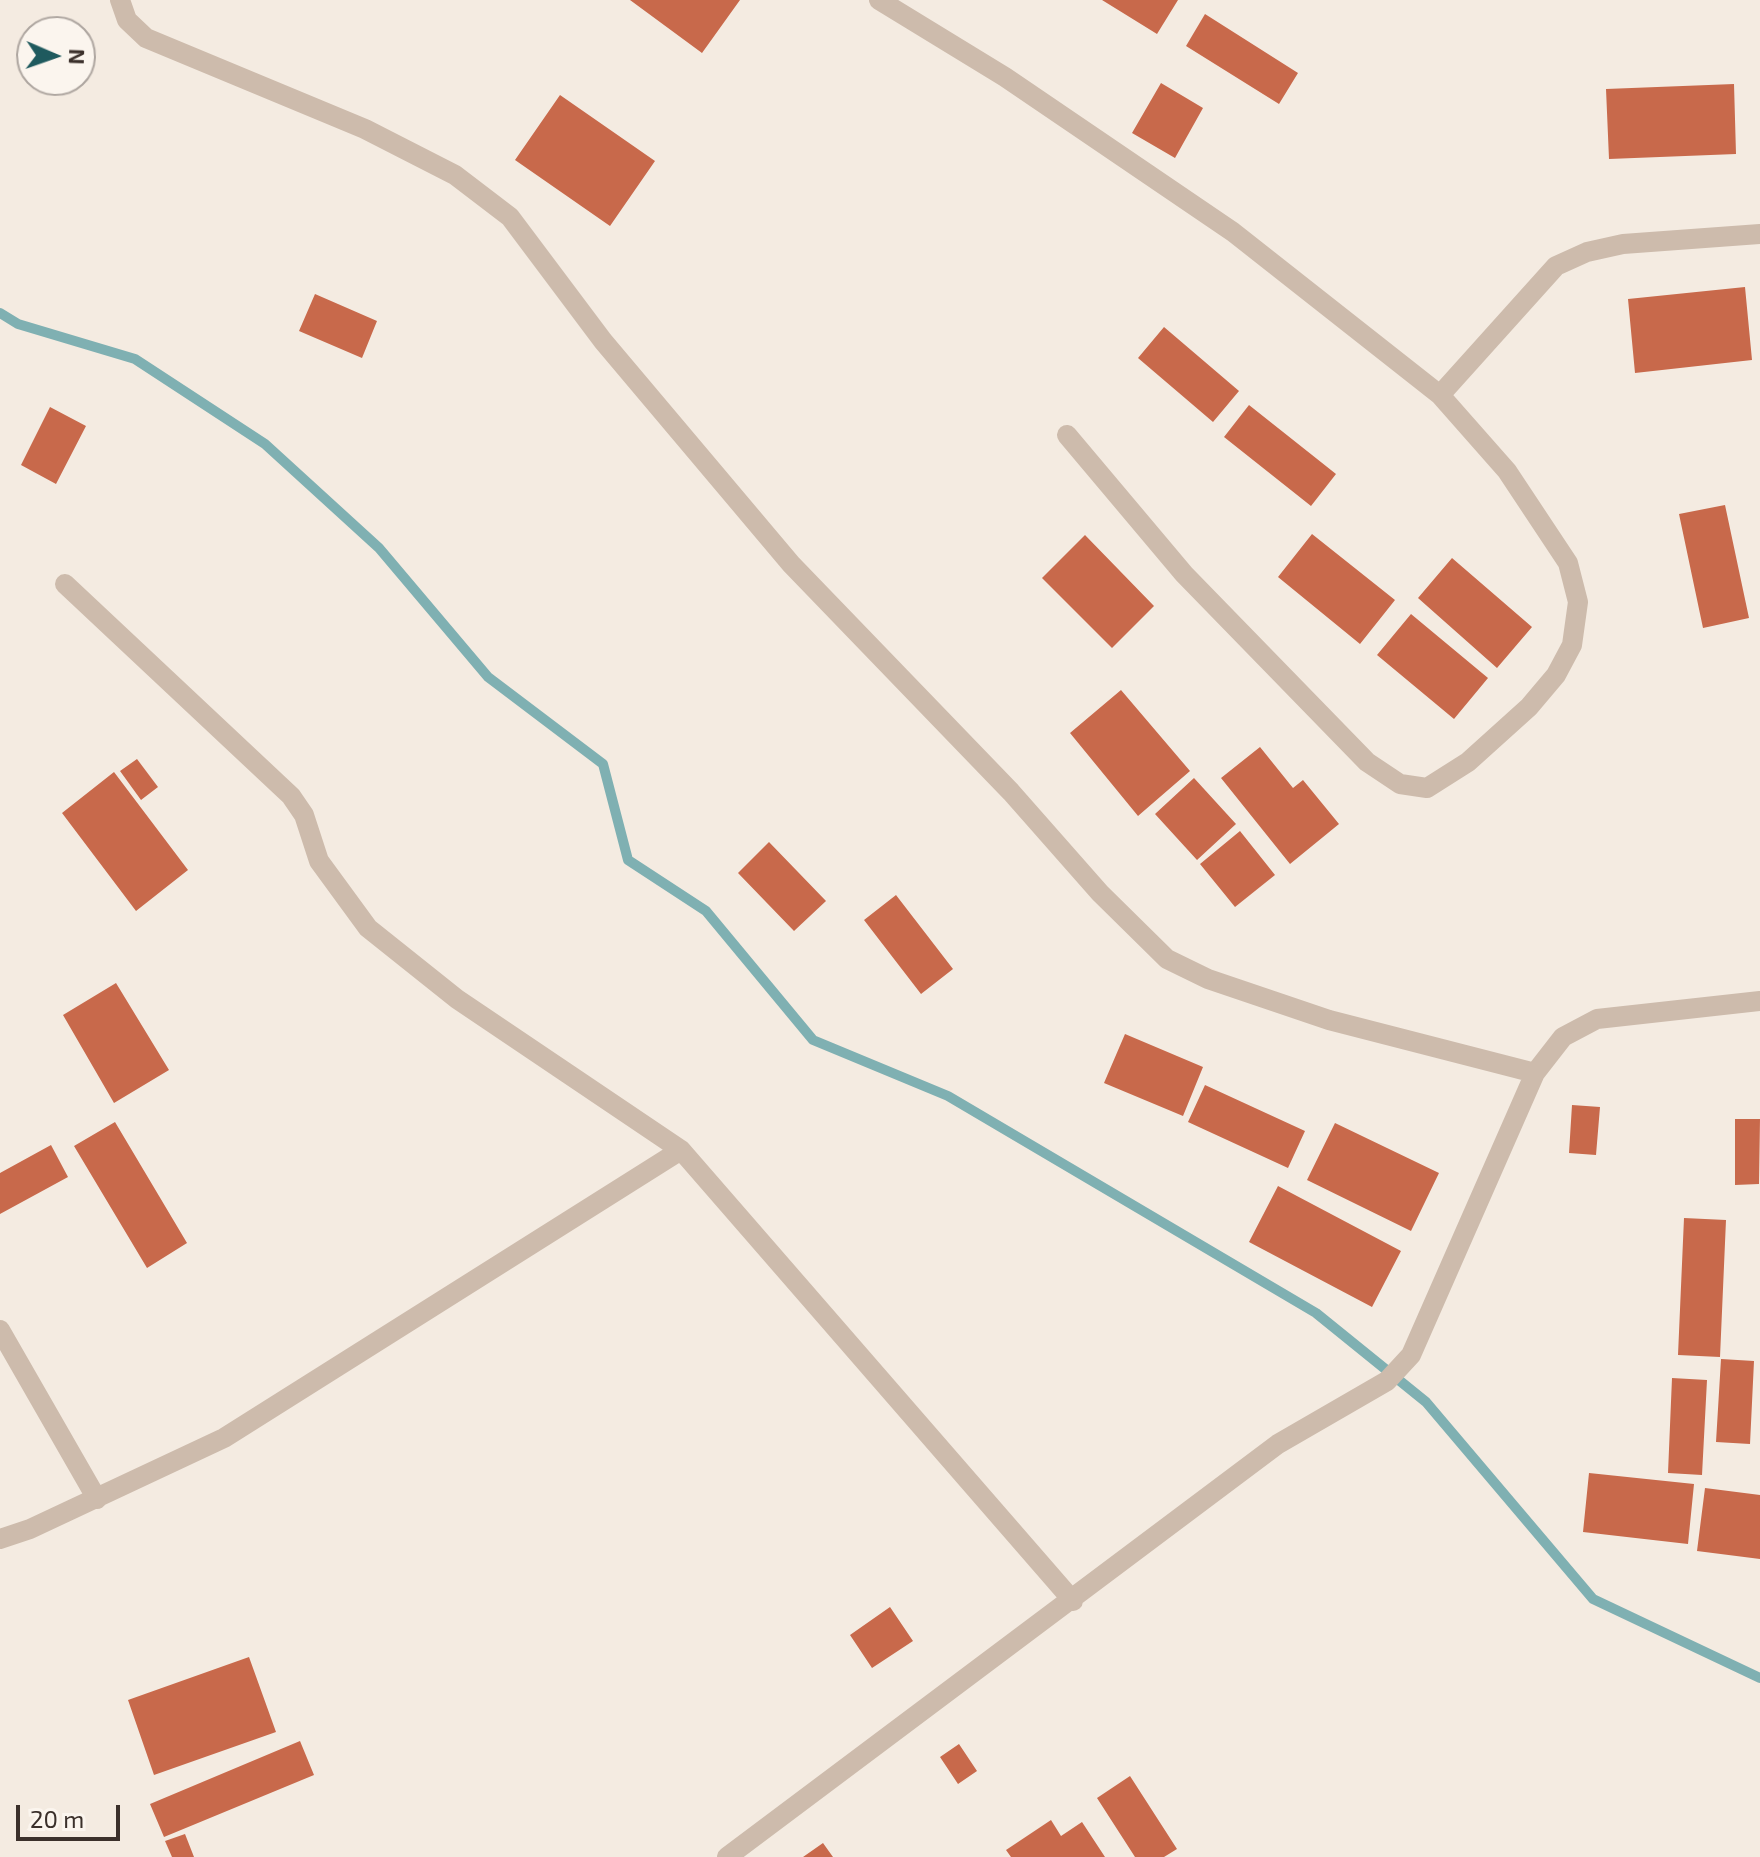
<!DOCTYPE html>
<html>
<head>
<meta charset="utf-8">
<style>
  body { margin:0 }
  #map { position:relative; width:1760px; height:1857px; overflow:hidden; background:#f4ebe1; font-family:"Exo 2",sans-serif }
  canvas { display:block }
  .north { position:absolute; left:16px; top:16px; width:80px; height:80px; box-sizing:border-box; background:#fbf5ee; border:2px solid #aea6a0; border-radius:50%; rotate:92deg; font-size:22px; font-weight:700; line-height:32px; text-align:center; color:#3b302b }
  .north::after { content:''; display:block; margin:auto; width:28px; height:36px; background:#1f5a5e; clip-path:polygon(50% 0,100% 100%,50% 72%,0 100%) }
  .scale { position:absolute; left:16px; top:1805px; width:104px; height:36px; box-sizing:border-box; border:4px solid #3b302b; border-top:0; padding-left:10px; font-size:24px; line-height:28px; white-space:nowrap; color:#3b302b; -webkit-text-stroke:6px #fbf5ee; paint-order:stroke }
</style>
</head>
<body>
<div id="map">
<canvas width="1760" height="1857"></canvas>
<div class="north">N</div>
<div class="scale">20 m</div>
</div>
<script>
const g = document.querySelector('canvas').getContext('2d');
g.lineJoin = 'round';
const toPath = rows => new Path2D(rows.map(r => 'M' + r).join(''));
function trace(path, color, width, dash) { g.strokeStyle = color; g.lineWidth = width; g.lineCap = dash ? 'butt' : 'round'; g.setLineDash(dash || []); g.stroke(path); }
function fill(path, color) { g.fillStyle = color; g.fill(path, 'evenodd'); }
const stream = toPath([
  [0,313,18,324,135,359,265,444,379,548,488,677,603,764,628,860,706,911,813,1040,948,1096,1316,1313,1426,1402,1593,1599,1760,1678]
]);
const building = toPath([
  [630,0,740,0,702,53],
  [1102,0,1178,0,1157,34],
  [1205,14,1298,73,1279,104,1186,46],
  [1161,83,1203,108,1175,158,1132,133],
  [1734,84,1736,154,1609,159,1606,89],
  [560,95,655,161,610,226,515,160],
  [1745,287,1752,360,1635,373,1628,299],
  [315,294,377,321,362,358,299,331],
  [1164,327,1239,391,1213,422,1138,358],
  [1249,405,1336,474,1311,506,1224,437],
  [50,407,86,426,56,484,21,465],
  [1725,505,1749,618,1703,628,1679,514],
  [1312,534,1395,600,1360,644,1278,577],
  [1085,535,1154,606,1112,648,1042,578],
  [1452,558,1532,627,1497,668,1418,598],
  [1411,614,1488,678,1454,719,1377,655],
  [1121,690,1190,771,1138,816,1070,733],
  [1260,747,1293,788,1303,780,1339,824,1290,864,1221,778],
  [137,759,158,787,141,800,120,771],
  [114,772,188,870,136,911,62,813],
  [1194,778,1236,824,1197,860,1155,814],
  [1240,831,1275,875,1235,907,1200,864],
  [769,842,826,901,794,931,738,873],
  [896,895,953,969,921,994,864,920],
  [116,983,169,1070,114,1103,63,1015],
  [1125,1034,1203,1067,1183,1116,1104,1083],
  [1205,1085,1305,1131,1288,1168,1188,1122],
  [1572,1105,1600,1107,1596,1155,1569,1153],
  [1735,1119,1760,1119,1759,1184,1735,1185],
  [115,1122,187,1243,147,1268,74,1146],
  [1335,1123,1439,1173,1411,1231,1307,1180],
  [51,1145,68,1177,0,1214,0,1173],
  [1278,1186,1401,1251,1372,1307,1249,1242],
  [1684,1218,1726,1220,1720,1357,1678,1355],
  [1721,1359,1754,1361,1750,1444,1716,1442],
  [1672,1378,1707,1380,1702,1475,1668,1473],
  [1589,1473,1694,1484,1688,1544,1583,1532],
  [1705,1488,1760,1495,1760,1559,1697,1551],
  [890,1607,913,1641,872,1668,850,1635],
  [249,1657,276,1732,154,1775,128,1700],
  [300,1741,314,1775,164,1837,150,1804],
  [959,1744,977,1771,958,1784,940,1757],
  [1130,1776,1177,1849,1164,1857,1135,1857,1097,1798],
  [1051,1820,1061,1836,1082,1822,1105,1857,1011,1857,1006,1850],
  [185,1834,194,1857,172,1857,165,1841],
  [823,1843,833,1857,803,1857]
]);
const minor = toPath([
  [120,0,127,20,146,38,365,129,455,175,510,217,603,341,791,564,1011,792,1100,893,1167,959,1208,979,1329,1020,1535,1073],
  [879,0,1005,77,1233,232,1440,395,1507,471,1568,563,1578,602,1572,645,1556,675,1529,707,1468,762,1427,788,1400,784,1367,762,1184,574,1067,435],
  [1440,395,1556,266,1587,252,1623,244,1760,234],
  [65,584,291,796,304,815,319,861,368,928,457,999,681,1150,1073,1601],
  [0,1330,97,1499],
  [0,1539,30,1529,224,1438,681,1150],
  [727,1857,1278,1444,1387,1381,1411,1355,1535,1073,1563,1037,1597,1019,1760,1001]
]);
trace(stream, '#7fb0b2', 10);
fill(building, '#c8694b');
trace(minor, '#cdbbac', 20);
</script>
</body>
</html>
